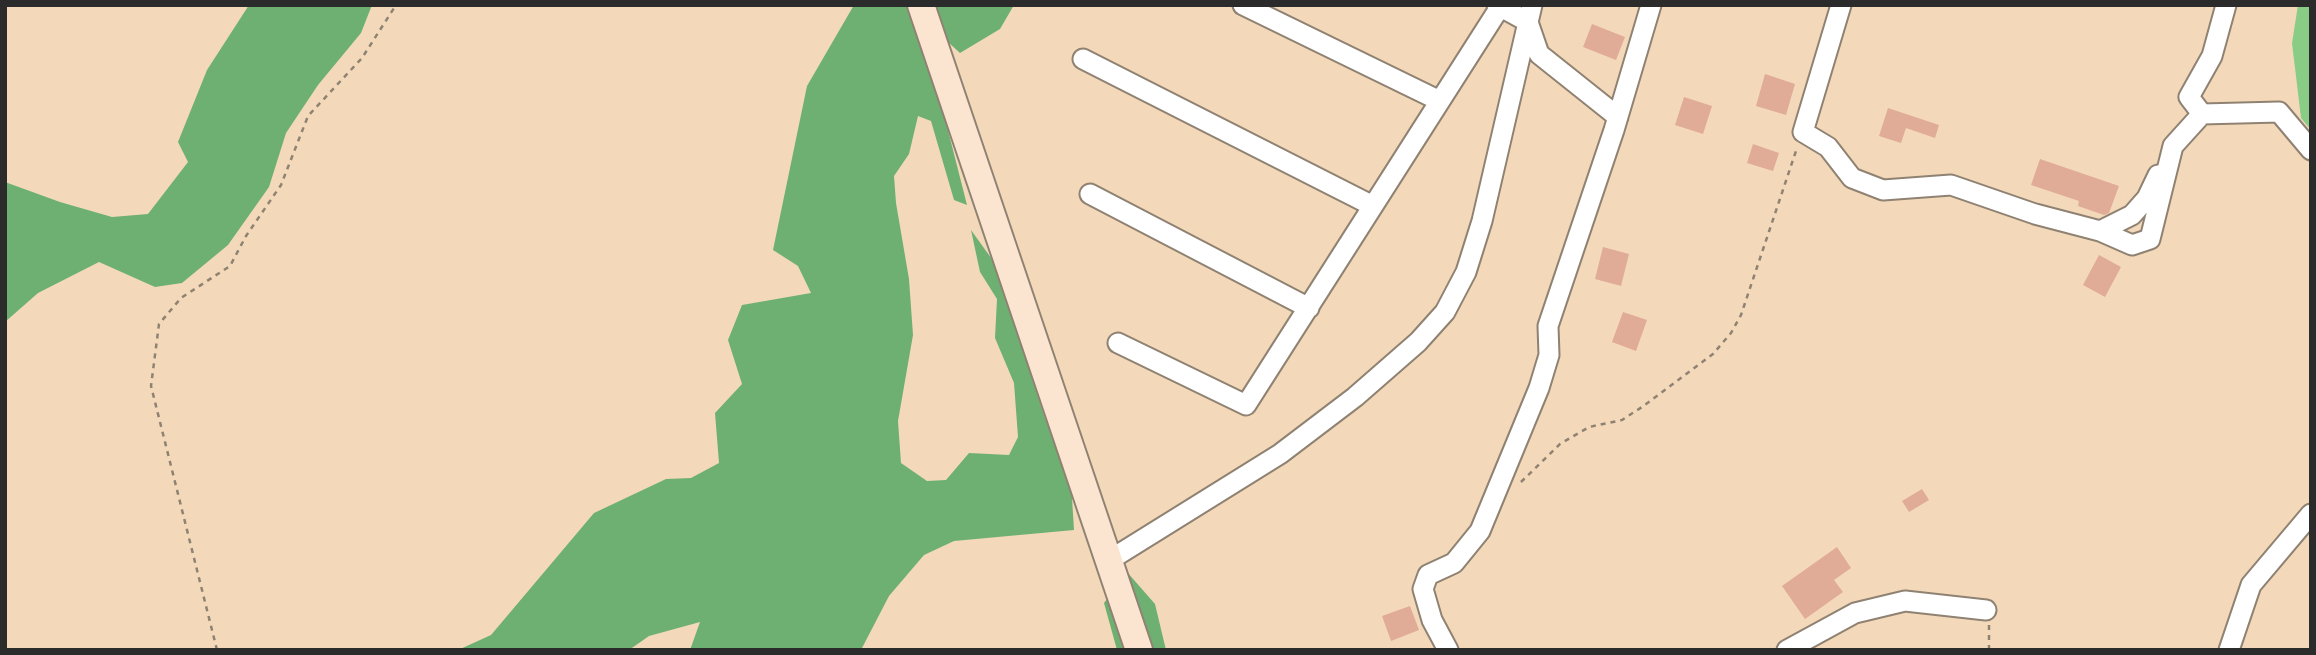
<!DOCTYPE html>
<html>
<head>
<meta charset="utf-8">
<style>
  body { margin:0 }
  #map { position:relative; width:2316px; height:655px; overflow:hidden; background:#f3d9ba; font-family:"Gentium Book Plus",serif }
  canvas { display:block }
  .frame { position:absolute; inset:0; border:7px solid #2b2b2b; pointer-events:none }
</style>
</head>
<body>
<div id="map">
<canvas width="2316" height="655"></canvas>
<div class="frame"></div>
</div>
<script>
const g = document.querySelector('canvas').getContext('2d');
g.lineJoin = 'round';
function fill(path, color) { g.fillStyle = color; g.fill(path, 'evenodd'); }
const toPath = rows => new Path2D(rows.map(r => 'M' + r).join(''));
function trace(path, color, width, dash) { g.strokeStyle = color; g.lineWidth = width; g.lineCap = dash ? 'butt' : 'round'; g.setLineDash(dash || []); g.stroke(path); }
const green = toPath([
  [2298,5,2311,5,2311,130,2301,118,2292,43]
]);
const forest = toPath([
  [249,5,372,5,361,33,318,85,286,133,269,187,228,245,182,283,155,287,99,262,38,293,5,322,5,182,60,202,112,217,148,214,188,162,178,142,207,70],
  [854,5,906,5,938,91,967,205,954,200,931,121,918,116,909,154,894,176,896,203,909,279,913,335,898,421,901,463,927,481,946,480,969,453,1009,455,1018,437,1014,383,995,338,997,299,980,272,971,230,994,262,1044,415,1071,482,1074,530,954,541,924,555,889,596,861,650,690,650,700,622,649,636,629,650,458,650,491,635,594,513,666,479,691,478,719,463,715,413,742,384,728,340,742,305,811,293,798,266,773,250,807,86],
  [930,5,1014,5,1000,29,960,53,936,31],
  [1127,572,1155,604,1166,650,1117,650,1104,603]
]);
const building = toPath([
  [1592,24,1625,37,1616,60,1583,47],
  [1765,74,1795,84,1786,115,1756,106],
  [1684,97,1712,106,1703,134,1675,125],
  [1888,108,1939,125,1935,138,1906,128,1901,143,1879,136],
  [1753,144,1779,153,1773,171,1747,163],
  [2040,159,2119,186,2109,213,2104,215,2078,206,2079,201,2031,185],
  [1603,247,1629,254,1621,286,1595,279],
  [2099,255,2121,267,2105,297,2083,285],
  [1623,312,1647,320,1636,351,1612,342],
  [1922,489,1929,500,1909,512,1902,501],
  [1837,547,1851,568,1834,580,1843,592,1805,619,1782,586],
  [1410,606,1419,630,1391,641,1382,616]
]);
const path = toPath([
  [1521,482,1560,444,1589,427,1622,420,1642,407,1713,354,1731,333,1741,315,1797,148],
  [1989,625,1989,650],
  [217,650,151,386,159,324,181,298,230,266,246,236,281,185,308,116,362,58,396,5]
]);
const street = toPath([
  [1243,5,1440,101],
  [1497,5,1528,22,1539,54,1618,117],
  [1841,5,1803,132,1828,147,1852,178,1883,190,1951,185,2035,214,2100,231,2132,245,2150,239,2173,146,2202,114,2279,112,2311,150],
  [1083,59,1373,206],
  [2202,114,2189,97,2212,56,2226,5],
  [1090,194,1309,308],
  [2100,231,2132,215,2147,198,2158,175],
  [1118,343,1246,405,1500,7],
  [1108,561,1280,454,1355,397,1418,342,1445,312,1466,272,1482,221,1532,5],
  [1448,650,1432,620,1423,589,1428,575,1454,563,1480,531,1539,388,1549,355,1548,326,1614,130,1651,5],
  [1787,650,1855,613,1905,601,1986,610],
  [2229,650,2251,585,2311,514]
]);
const secondary = toPath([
  [921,5,1139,650]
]);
fill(green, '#89cc85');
fill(forest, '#6eb072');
fill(building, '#e0ab97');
trace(street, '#8f8272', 23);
trace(secondary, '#8f8272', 30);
trace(path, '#8f8272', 2.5, [5, 5]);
trace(street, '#fff', 19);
trace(secondary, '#fce5d0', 26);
</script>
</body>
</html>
